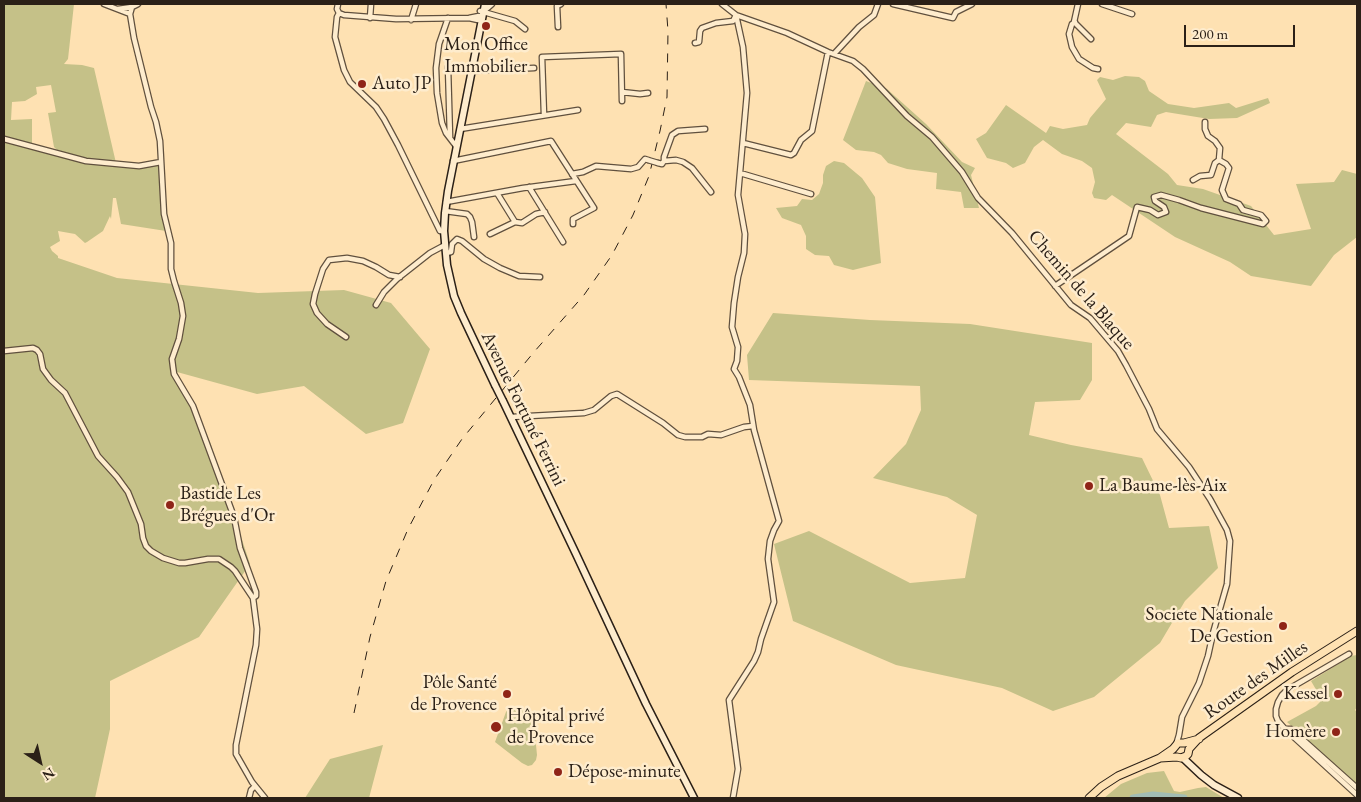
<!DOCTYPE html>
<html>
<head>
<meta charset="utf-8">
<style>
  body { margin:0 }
  #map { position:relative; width:1361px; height:802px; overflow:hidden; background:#fee1b2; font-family:"EB Garamond",serif }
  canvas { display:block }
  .frame { position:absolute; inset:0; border:5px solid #2b2017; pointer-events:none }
  .north { position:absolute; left:15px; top:737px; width:50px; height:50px; -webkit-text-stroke:4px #feeccd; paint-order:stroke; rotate:145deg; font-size:14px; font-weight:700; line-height:20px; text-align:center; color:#2b2017 }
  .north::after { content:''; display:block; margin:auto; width:18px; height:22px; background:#2b2017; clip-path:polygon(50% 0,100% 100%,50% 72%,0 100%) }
  .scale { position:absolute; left:1184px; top:25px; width:111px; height:22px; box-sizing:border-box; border:2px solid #2b2017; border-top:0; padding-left:6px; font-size:15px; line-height:18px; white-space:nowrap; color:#2b2017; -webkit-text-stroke:4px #feeccd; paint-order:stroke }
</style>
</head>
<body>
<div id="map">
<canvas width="1361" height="802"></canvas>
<div class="frame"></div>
<div class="north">N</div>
<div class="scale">200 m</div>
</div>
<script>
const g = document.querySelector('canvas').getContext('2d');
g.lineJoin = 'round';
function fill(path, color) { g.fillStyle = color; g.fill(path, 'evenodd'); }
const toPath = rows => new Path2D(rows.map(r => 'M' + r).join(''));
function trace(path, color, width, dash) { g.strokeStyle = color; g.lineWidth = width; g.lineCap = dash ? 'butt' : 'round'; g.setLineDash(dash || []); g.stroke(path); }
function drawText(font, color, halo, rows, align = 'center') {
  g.font = font + ' "EB Garamond",serif'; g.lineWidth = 5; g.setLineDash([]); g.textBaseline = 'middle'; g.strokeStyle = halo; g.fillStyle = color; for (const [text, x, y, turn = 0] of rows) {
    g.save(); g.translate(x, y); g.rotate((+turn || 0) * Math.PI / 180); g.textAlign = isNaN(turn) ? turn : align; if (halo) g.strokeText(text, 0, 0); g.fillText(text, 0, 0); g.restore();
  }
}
const green = toPath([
  [4,4,74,4,68,59,64,64,82,65,94,68,116,163,85,159,57,150,54,147,48,113,56,112,51,85,36,87,37,94,25,101,12,102,11,120,32,119,32,144,4,136],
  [1125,76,1139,77,1145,81,1149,91,1168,104,1194,108,1229,103,1236,108,1268,98,1270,103,1237,118,1209,119,1166,112,1157,115,1151,127,1126,123,1116,134,1168,174,1177,185,1203,189,1251,206,1274,235,1311,229,1296,184,1334,182,1342,170,1357,174,1357,237,1334,255,1311,286,1251,276,1230,262,1175,237,1112,195,1106,200,1094,198,1092,193,1095,182,1092,168,1082,161,1062,154,1043,140,1034,147,1025,163,1013,168,1006,163,987,158,976,139,986,133,1006,105,1046,133,1050,126,1063,129,1087,125,1090,118,1106,99,1097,80,1100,77,1113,80],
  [866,81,887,89,926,124,962,162,975,168,971,175,979,208,964,208,961,192,936,189,937,173,907,169,888,163,881,155,874,152,856,150,843,140],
  [4,140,95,163,124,167,138,167,155,164,159,167,162,209,166,231,121,224,116,198,113,198,111,219,110,216,103,231,87,242,85,243,75,234,58,231,60,241,50,247,52,251,58,256,58,258,117,278,258,293,344,290,391,303,430,349,403,423,366,434,304,386,257,394,177,372,210,442,250,564,199,637,110,681,110,729,95,798,4,798],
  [834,161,844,163,862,178,875,197,881,263,853,270,834,265,829,256,815,255,806,249,806,236,801,225,782,218,776,208,797,206,802,199,812,200,819,194,823,183,823,175,826,166],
  [773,313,870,320,970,324,1092,343,1092,380,1080,400,1035,402,1029,435,1071,445,1142,458,1160,495,1169,528,1209,526,1218,568,1185,601,1160,643,1094,697,1053,711,1002,688,896,665,793,621,774,544,809,531,910,583,965,578,977,515,947,497,873,478,906,444,921,410,920,386,749,380,747,355],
  [1357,655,1357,707,1355,710,1357,712,1357,786,1287,722,1316,706,1320,702,1321,698,1311,681,1351,656],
  [509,708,529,711,533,715,537,755,536,760,532,765,528,766,522,763,495,742,506,712],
  [383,745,369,798,305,798,330,759],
  [1164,771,1174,791,1180,792,1198,788,1206,787,1224,798,1104,798,1121,784,1147,773]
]);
const river = toPath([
  [1133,798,1153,795,1184,798]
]);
const street = toPath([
  [104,4,130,14],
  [338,4,337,9,339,13],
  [722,4,736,15,787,33,828,52,853,61,863,69,907,116,932,137,962,172,978,198,1012,233,1071,305,1090,318,1118,351,1126,365,1149,409,1157,429,1189,467,1210,499,1227,530,1230,541,1227,584,1213,633,1208,656,1199,683,1182,717,1179,735,1176,745],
  [893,4,953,18,956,12,972,4],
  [1078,4,1074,22,1091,39],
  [1102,4,1132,14],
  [132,7,130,14,134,38,151,107,156,122,160,141,164,214,171,243,171,269,174,281,181,303,183,316,179,339,172,359,173,367,174,374,193,406,234,517,240,548,256,592,256,596,253,598,257,629,256,645,236,745,236,754,252,782,265,798],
  [118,9,132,7,138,4],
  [480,11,515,21,525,29],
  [484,11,492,4],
  [339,13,337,17,335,37,344,70,350,82,376,107,384,119,398,145,440,231,444,231],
  [339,13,344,15,396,19,469,18,479,16,482,18,478,20,469,18],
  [370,18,371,4],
  [448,18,439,44,436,68,437,93,442,123,446,133,456,146],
  [411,20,416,4],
  [1075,22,1072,24,1069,34,1072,47,1079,59,1093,68,1098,69],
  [558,27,557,6,561,4],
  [695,43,699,42,700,31,702,28,716,23,733,21,736,15],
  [834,54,859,27,874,15,878,4],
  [448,67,450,137],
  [470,71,534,68],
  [622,92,640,94,648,93],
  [544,115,542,57,621,54,622,101],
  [1205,122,1205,129,1208,136,1215,141,1220,148,1219,160],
  [460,129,578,110],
  [4,139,86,161,139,166,161,162],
  [743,143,791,155,794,153,801,140,812,131,828,52],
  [453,161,551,141,594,208,573,219,573,224],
  [664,161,664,157,672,135,678,131,705,129],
  [658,163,662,164,664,161,676,160,683,162,692,168,711,192],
  [740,173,811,194],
  [572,174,583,172,596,166,631,169,638,167,645,159,648,160],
  [529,187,563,242],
  [497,193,515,222],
  [446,202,523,188,576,181],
  [445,211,467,214,470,217,472,222,474,237],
  [490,234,515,222,522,223,536,214,545,212],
  [446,253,451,252,452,244,457,239,462,241,484,259,500,268,519,276,540,277],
  [1055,286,1129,236,1137,207,1150,210,1158,215,1166,212,1164,207,1155,201,1154,197,1161,195,1179,200,1201,208,1263,224,1266,221,1261,215,1243,210,1239,204,1226,199,1222,190,1229,168,1226,164,1219,160,1215,163,1211,175,1200,176,1193,180],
  [376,305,384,292,397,279,430,253,445,245],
  [346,337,327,324,317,313,313,304,315,294,323,269,329,260,347,258,363,261,376,267,389,275,400,277],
  [4,351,33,348,37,350,40,354,43,369,51,380,65,393,98,456,117,477,128,492,141,524,143,538,146,546,151,551,163,558,179,563,185,563,208,559,219,559,231,567,235,571,253,598],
  [511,417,584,413,594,410,611,396,617,394,663,423,678,435,685,437,702,437,708,434,721,435,744,427,753,426],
  [1349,654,1287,690,1282,695,1278,702,1276,709,1276,716,1278,721,1285,729,1357,795],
  [1285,729,1291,729,1357,788],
  [249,798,251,790,255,786],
  [733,798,738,769,729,700,754,661,758,652,761,639,774,602,768,559,770,541,774,530,779,521,754,430,750,405,739,377,734,369,737,361,738,347,732,327,734,303,738,277,744,253,745,234,738,195,747,93,743,47,736,15]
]);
const secondary = toPath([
  [485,4,448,191,445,213,444,231,447,265,454,296,461,313,495,385],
  [503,401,576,554,646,704,694,798],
  [1183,758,1201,775,1214,785,1238,798]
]);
const primary = toPath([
  [1160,758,1177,757,1181,758,1186,756,1188,754,1189,749,1199,738,1292,672,1357,631],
  [1089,798,1101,787,1118,776,1160,758,1173,749,1178,743,1184,743,1199,739]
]);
const rail = toPath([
  [354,713,370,637,386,581,408,529,434,480,462,439,534,352,584,295,612,255,633,215,649,176,660,131,667,97,668,31,666,4]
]);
const streetBridge = toPath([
  [648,160,658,163]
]);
const secondaryBridge = toPath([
  [495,385,503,401]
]);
const markers = [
  [486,26,5,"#8f2418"],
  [362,84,5,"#8f2418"],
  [1089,486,5,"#8f2418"],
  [170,505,5,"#8f2418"],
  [1283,626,5,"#8f2418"],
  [507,694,5,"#8f2418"],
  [1338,694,5,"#8f2418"],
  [496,727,6,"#8f2418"],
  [1336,732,5,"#8f2418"],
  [558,772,5,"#8f2418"]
];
const poiNames = [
  ["Mon Office",486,45,"center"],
  ["Immobilier",486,67,"center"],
  ["Auto JP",372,84],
  ["La Baume-lès-Aix",1099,486],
  ["Bastide Les",180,494],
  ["Brégues d'Or",180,516],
  ["Societe Nationale",1273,615,"right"],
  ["De Gestion",1273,637,"right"],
  ["Pôle Santé",497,683,"right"],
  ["de Provence",497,705,"right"],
  ["Kessel",1328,694,"right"],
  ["Hôpital privé",507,716],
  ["de Provence",507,738],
  ["Homère",1326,732,"right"],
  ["Dépose-minute",568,772]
];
const streetNames = [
  ["Chemin de la Blaque",1081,290,49],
  ["Avenue Fortuné Ferrini",523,409,64],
  ["Route des Milles",1256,680,-35]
];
fill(green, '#c5c188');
trace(river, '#a2bcb4', 7);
trace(street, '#60503e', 7);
trace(secondary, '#2b2017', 9);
trace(primary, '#2b2017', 9);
trace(street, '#feeccd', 4.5);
trace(secondary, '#feeccd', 6);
trace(primary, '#fee1b2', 7);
trace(rail, '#2b2017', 1, [9, 9]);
trace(streetBridge, '#60503e', 7, []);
trace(secondaryBridge, '#2b2017', 9, []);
trace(streetBridge, '#feeccd', 4.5);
trace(secondaryBridge, '#feeccd', 6);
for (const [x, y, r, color] of markers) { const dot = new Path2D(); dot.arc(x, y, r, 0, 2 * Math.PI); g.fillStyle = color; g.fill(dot); trace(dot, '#feeccd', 2); }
drawText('19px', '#2b2017', '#feeccd', poiNames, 'left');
drawText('19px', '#2b2017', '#feeccd', streetNames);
</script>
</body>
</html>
